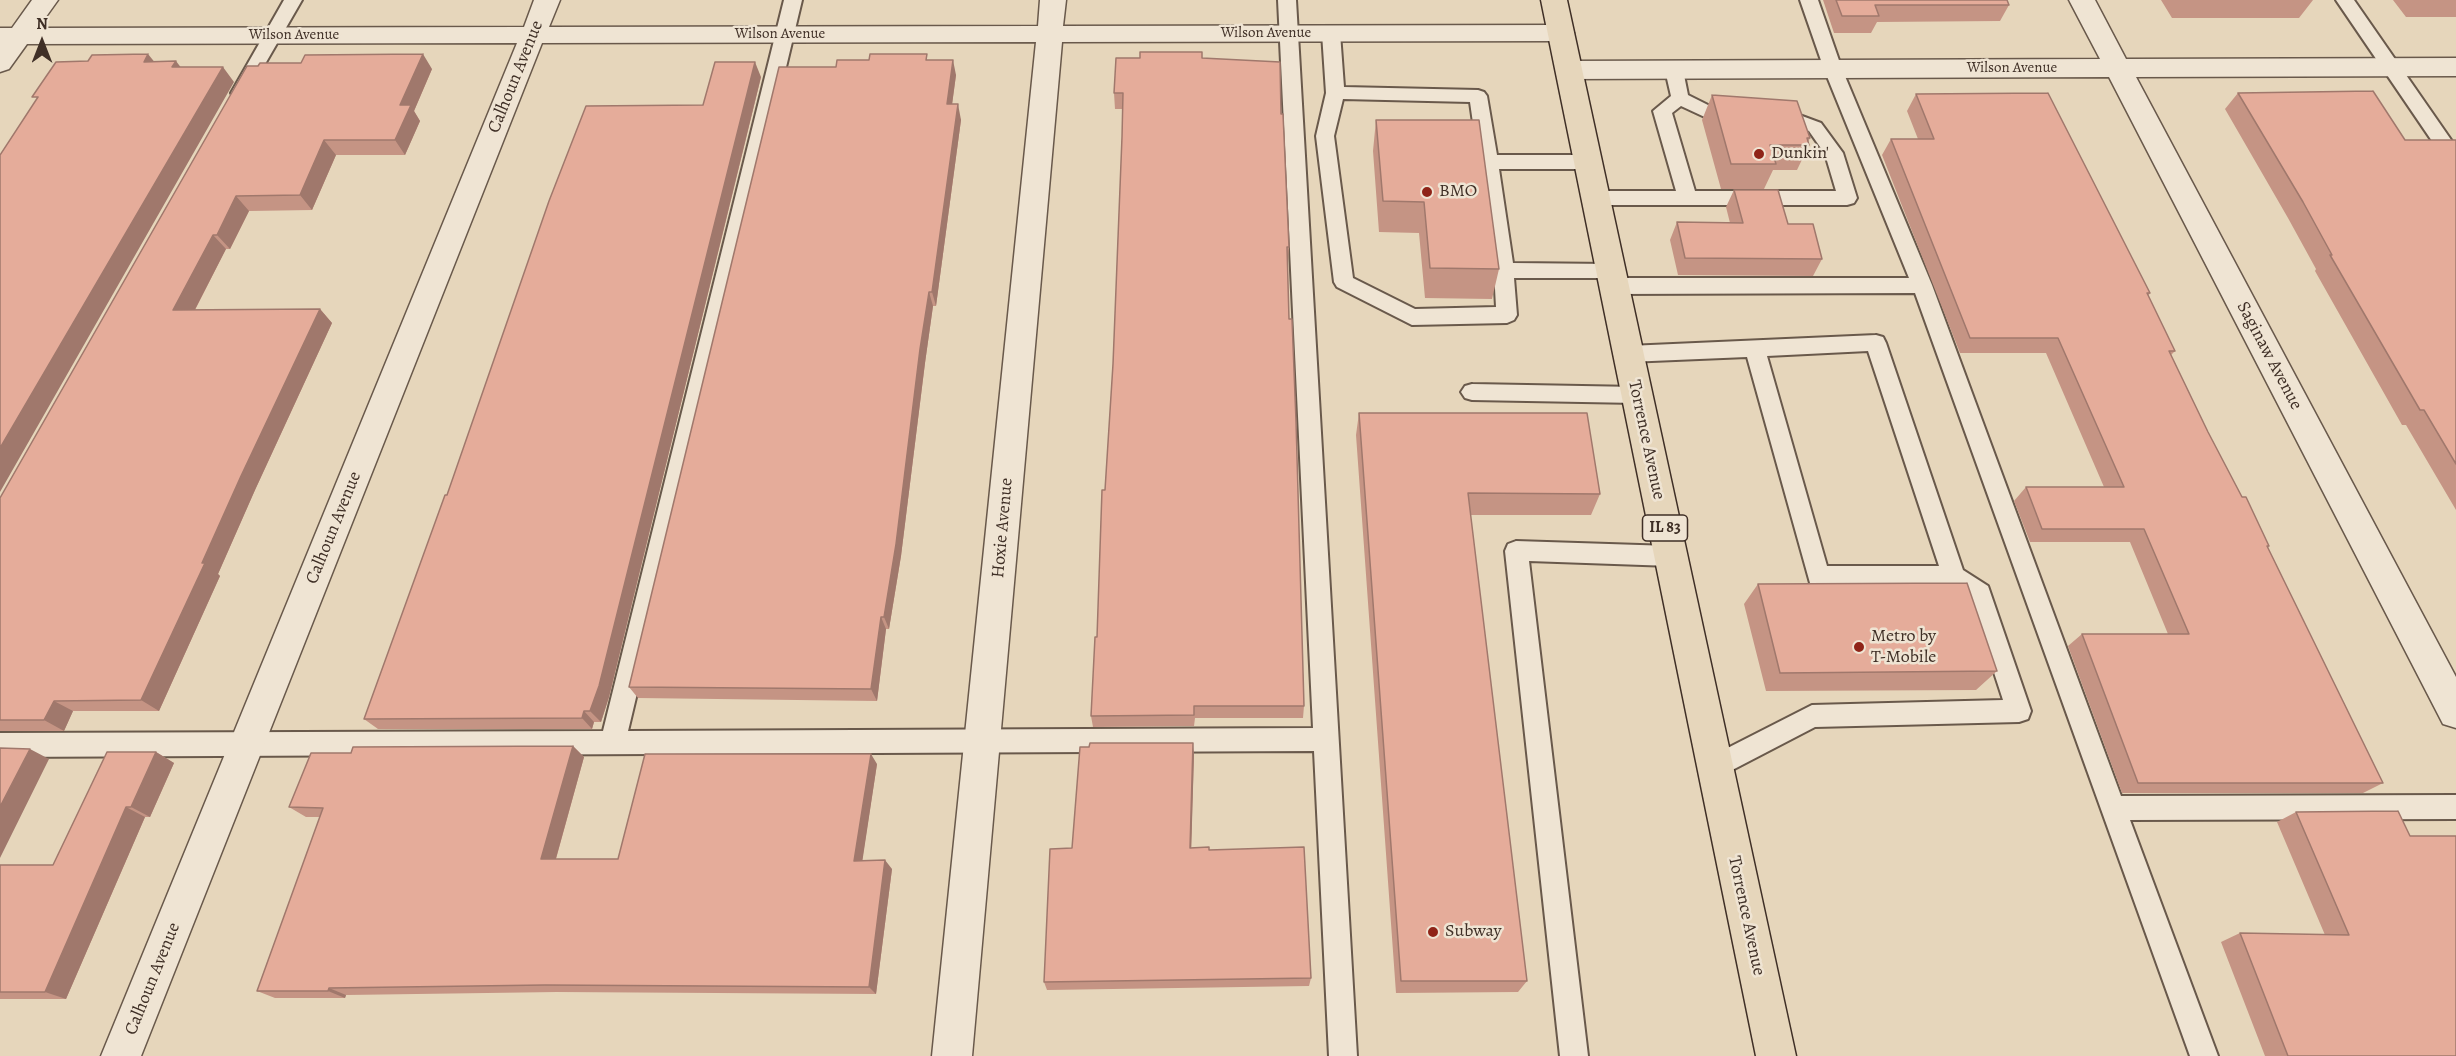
<!DOCTYPE html>
<html>
<head>
<meta charset="utf-8">
<style>
  body { margin:0 }
  #map { position:relative; width:2456px; height:1056px; overflow:hidden; background:#e6d6bb; font-family:Alegreya,serif }
  canvas { display:block }
  .north { position:absolute; left:12px; top:12px; width:60px; height:60px; -webkit-text-stroke:4px #efe4d3; paint-order:stroke; rotate:0deg; font-size:16px; font-weight:700; line-height:24px; text-align:center; color:#3f2f26 }
  .north::after { content:''; display:block; margin:auto; width:21px; height:27px; background:#3f2f26; clip-path:polygon(50% 0,100% 100%,50% 72%,0 100%) }
</style>
</head>
<body>
<div id="map">
<canvas width="2456" height="1056"></canvas>
<div class="north">N</div>
</div>
<script>
const g = document.querySelector('canvas').getContext('2d');
g.lineJoin = 'round';
const toPath = rows => new Path2D(rows.map(r => 'M' + r).join(''));
function trace(path, color, width, dash) { g.strokeStyle = color; g.lineWidth = width; g.lineCap = dash ? 'butt' : 'round'; g.setLineDash(dash || []); g.stroke(path); }
function fill(path, color) { g.fillStyle = color; g.fill(path, 'evenodd'); }
function drawText(font, color, halo, rows, align = 'center') {
  g.font = font + ' Alegreya,serif'; g.lineWidth = 5; g.setLineDash([]); g.textBaseline = 'middle'; g.strokeStyle = halo; g.fillStyle = color; for (const [text, x, y, turn = 0] of rows) {
    g.save(); g.translate(x, y); g.rotate((+turn || 0) * Math.PI / 180); g.textAlign = isNaN(turn) ? turn : align; if (halo) g.strokeText(text, 0, 0); g.fillText(text, 0, 0); g.restore();
  }
}
const lane = toPath([
  [284,0,302,0,246,97,234,97,231,93,284,0],
  [784,0,802,0,628,731,1313,728,1278,0,1296,0,1357,1056,1329,1056,1314,751,0,757,0,733,603,731,784,0],
  [1800,0,1818,0,1842,69,1932,285,2121,796,2456,795,2456,819,2130,820,2218,1056,2190,1056,1915,293,1614,294,1607,291,1604,286,1607,281,1614,278,1909,278,1824,69,1800,0],
  [2336,0,2354,0,2456,147,2456,168,2449,166,2336,0],
  [1331,27,1337,29,1340,33,1344,87,1478,90,1484,92,1487,96,1497,155,1588,155,1595,157,1597,162,1595,167,1588,169,1499,169,1513,263,1611,264,1618,266,1621,271,1618,276,1611,278,1514,278,1517,315,1514,320,1507,323,1412,325,1337,287,1334,282,1316,136,1326,93,1322,33,1325,29,1331,27],
  [1343,99,1470,102,1494,270,1496,307,1415,309,1353,278,1334,136,1343,99],
  [1674,64,1680,66,1683,70,1688,95,1712,107,1735,108,1741,110,1744,114,1741,118,1735,120,1709,119,1681,106,1672,113,1695,191,1836,191,1825,154,1809,131,1792,125,1768,121,1765,117,1768,113,1774,111,1794,113,1821,123,1843,153,1857,198,1854,203,1847,205,1595,205,1588,203,1585,198,1588,193,1595,191,1676,191,1653,111,1671,96,1665,70,1668,66,1674,64],
  [1876,335,1883,337,1886,343,1963,570,1988,586,2031,711,2028,719,2019,722,1815,727,1715,779,1706,775,1703,767,1706,759,1812,705,2003,700,1970,599,1950,586,1818,586,1810,583,1747,357,1628,362,1621,360,1618,354,1621,348,1628,346,1876,335],
  [1868,351,1939,566,1827,566,1767,356,1868,351],
  [1472,384,1637,387,1644,389,1648,395,1644,401,1637,403,1472,400,1465,398,1461,392,1465,386,1472,384],
  [1516,541,1671,546,1679,549,1682,556,1679,563,1671,566,1529,561,1588,1056,1560,1056,1505,551,1508,544,1516,541]
]);
const street = toPath([
  [32,0,58,0,38,28,524,27,534,0,560,0,549,27,1038,26,1040,0,1066,0,1063,26,1561,25,1570,27,1574,33,1570,39,1561,41,1062,42,972,1056,932,1056,1036,42,542,43,141,1056,101,1056,517,43,27,44,9,69,0,72,0,28,12,28,32,0],
  [2069,0,2095,0,2126,59,2456,58,2456,76,2136,77,2456,677,2456,728,2443,724,2109,77,1569,79,1560,76,1556,70,1560,64,1569,61,2100,59,2069,0]
]);
const primary = toPath([
  [1541,0,1567,0,1796,1056,1756,1056,1541,0]
]);
const wall = toPath([
  [1823,0,2007,0,2009,5,2000,21,1877,22,1871,33,1834,33],
  [2161,0,2313,0,2299,18,2172,18],
  [2393,0,2456,0,2456,17,2406,17],
  [1202,58,1281,114,1289,247,1288,262,1287,262,1304,706,1303,718,1195,718,1194,726,1093,727,1091,716,1097,637,1105,490,1113,364,1122,137,1123,109,1115,109,1114,93],
  [929,60,956,75,952,104,961,120,936,306,933,306,925,363,901,556,889,629,886,629,877,701,638,698,629,687,836,67],
  [247,66,432,69,414,111,420,121,405,155,336,155,312,210,249,211,230,249,226,249,195,310,320,309,332,323,255,490,218,574,220,576,159,711,73,711,64,731,0,731,0,498],
  [761,77,609,697,601,722,594,722,592,729,378,729,364,719,703,105],
  [2238,93,2405,140,2456,140,2456,510,2406,425,2402,425,2315,271,2316,269,2288,218,2225,109],
  [1916,94,2150,293,2148,296,2175,351,2171,355,2208,432,2242,497,2269,546,2268,548,2383,783,2363,793,2122,793,2068,646,2082,634,2168,634,2130,542,2030,542,2014,501,2026,487,2104,487,2046,353,1960,353,1882,155,1891,139,1918,139,1907,111],
  [1712,95,1810,138,1808,142,1809,145,1797,170,1773,170,1764,189,1721,189,1702,120],
  [1376,120,1499,269,1492,299,1425,298,1419,233,1379,232,1373,151],
  [1734,190,1788,224,1822,259,1813,276,1678,275,1670,240,1677,222,1730,223,1726,207],
  [1359,413,1600,494,1591,515,1470,515,1527,981,1518,992,1396,993,1356,435],
  [1758,584,1997,671,1976,690,1766,691,1744,604],
  [573,746,584,757,556,859,618,859,877,764,862,861,892,869,876,994,557,992,346,995,345,998,275,998,257,991,320,817,306,817,289,807,351,753],
  [156,752,174,763,150,817,145,817,66,999,0,999,0,865,53,865],
  [1194,754,1191,848,1209,850,1311,978,1309,986,1047,990,1044,982],
  [2296,812,2410,836,2456,1056,2265,1056,2221,942,2240,933,2325,935,2277,822]
]);
const shadedWall = toPath([
  [148,54,161,70,144,62],
  [423,54,432,69,414,111,420,121,405,155,395,140,400,105],
  [953,60,956,75,950,120,947,104],
  [176,61,188,77,172,67],
  [755,62,761,77,609,697,601,722,590,711],
  [223,67,234,82,0,492,0,448],
  [958,104,961,120,936,306,932,292],
  [324,140,336,155,312,210,300,195],
  [236,196,249,211,230,249,217,235],
  [213,235,226,249,187,325,173,310],
  [929,292,933,306,925,363,901,556,889,629,884,617,920,349],
  [320,309,332,323,255,490,218,574,220,576,159,711,141,700,241,476],
  [881,617,886,629,877,701,871,689],
  [54,701,73,711,64,731,44,720],
  [584,711,594,722,592,729,582,718],
  [1193,743,1194,754,1191,857,1190,848],
  [573,746,584,757,553,869,541,859],
  [30,749,49,759,0,858,0,807],
  [156,752,174,763,150,817,131,807],
  [871,754,877,764,861,870,854,861],
  [126,807,145,817,66,999,45,992],
  [885,860,892,869,876,994,869,987],
  [329,988,346,995,345,998,328,991]
]);
const building = toPath([
  [1836,0,2007,0,2009,5,1875,5,1879,16,1842,16,1836,0],
  [1140,52,1202,52,1202,58,1280,62,1281,114,1283,114,1289,247,1287,247,1289,319,1292,319,1296,421,1304,706,1194,706,1194,715,1091,716,1095,637,1097,637,1102,490,1105,490,1113,364,1122,137,1123,93,1114,93,1116,58,1140,58,1140,52],
  [148,54,144,62,176,61,172,67,223,67,0,448,0,155,38,97,32,97,56,62,88,61,92,55,148,54],
  [423,54,400,105,411,105,395,140,324,140,300,195,236,196,217,235,213,235,173,310,320,309,241,476,202,563,205,563,141,700,54,701,44,720,0,720,0,498,247,66,258,66,260,63,301,63,305,55,423,54],
  [870,54,927,54,926,60,953,60,947,104,958,104,932,292,929,292,920,349,896,544,884,617,881,617,871,689,629,687,779,67,836,67,837,60,869,60,870,54],
  [715,62,755,62,599,686,590,711,584,711,582,718,364,719,445,495,447,495,549,201,586,106,703,105,715,62],
  [2373,91,2405,140,2456,140,2456,464,2424,410,2420,410,2330,255,2332,255,2303,202,2238,93,2373,91],
  [2048,93,2150,293,2147,293,2175,351,2169,351,2208,432,2242,497,2246,497,2269,546,2267,546,2383,783,2138,783,2082,634,2189,634,2144,529,2042,529,2026,487,2124,487,2058,338,1970,338,1891,139,1934,139,1916,94,2048,93],
  [1712,95,1797,101,1810,138,1807,138,1809,145,1770,145,1776,164,1731,164,1712,95],
  [1376,120,1479,120,1499,269,1430,268,1424,202,1383,201,1376,120],
  [1734,190,1778,190,1788,224,1813,224,1822,259,1685,258,1677,222,1743,223,1734,190],
  [1359,413,1587,413,1600,494,1468,493,1527,981,1401,981,1359,413],
  [1967,583,1997,671,1780,673,1758,584,1967,583],
  [1090,743,1193,743,1190,848,1209,847,1209,850,1304,847,1311,978,1044,982,1050,849,1072,848,1080,747,1089,747,1090,743],
  [573,746,541,859,618,859,645,754,871,754,854,861,885,860,869,987,545,985,329,988,328,991,257,991,323,808,289,807,311,753,351,753,353,747,573,746],
  [0,748,30,749,0,807,0,748],
  [107,752,156,752,131,807,126,807,45,992,0,992,0,865,53,865,107,752],
  [2398,811,2410,836,2456,836,2456,1056,2288,1056,2240,933,2349,935,2296,812,2398,811]
]);
const markers = [
  [1759,154,6,"#8f2418"],
  [1427,192,6,"#8f2418"],
  [1859,647,6,"#8f2418"],
  [1433,932,6,"#8f2418"]
];
const farStreetnames = [
  ["Wilson Avenue",1266,33],
  ["Wilson Avenue",780,34],
  ["Wilson Avenue",294,35],
  ["Wilson Avenue",2012,68]
];
const shields = [
  [1665,528,45]
];
const shieldNames = [
  ["IL 83",1665,528]
];
const streetNames = [
  ["Calhoun Avenue",516,77,-68],
  ["Saginaw Avenue",2269,356,62],
  ["Torrence Avenue",1646,440,78],
  ["Calhoun Avenue",334,528,-68],
  ["Hoxie Avenue",1003,528,-85],
  ["Torrence Avenue",1746,916,78],
  ["Calhoun Avenue",153,979,-68]
];
const poiNames = [
  ["Dunkin'",1771,154],
  ["BMO",1439,192],
  ["Metro by",1871,637],
  ["T-Mobile",1871,658],
  ["Subway",1445,932]
];
trace(lane, '#69594b', 4);
trace(street, '#69594b', 3);
trace(primary, '#3f2f26', 3);
fill(lane, '#efe4d3');
fill(street, '#efe4d3');
fill(primary, '#e6d6bb');
fill(wall, '#c59484');
fill(shadedWall, '#a0786c');
fill(building, '#e5ac9a');
trace(building, '#a0786c', 1.5);
for (const [x, y, r, color] of markers) { const dot = new Path2D(); dot.arc(x, y, r, 0, 2 * Math.PI); g.fillStyle = color; g.fill(dot); trace(dot, '#efe4d3', 2); }
drawText('15px', '#3f2f26', '#efe4d3', farStreetnames);
for (const [x, y, w] of shields) { const box = new Path2D(); box.roundRect(x - w / 2, y - 13, w, 26, 4.5); g.fillStyle = '#efe4d3'; g.fill(box); trace(box, '#3f2f26', 1.5); }
drawText('bold 16px', '#3f2f26', null, shieldNames);
drawText('18px', '#3f2f26', '#efe4d3', streetNames);
drawText('18px', '#3f2f26', '#efe4d3', poiNames, 'left');
</script>
</body>
</html>
